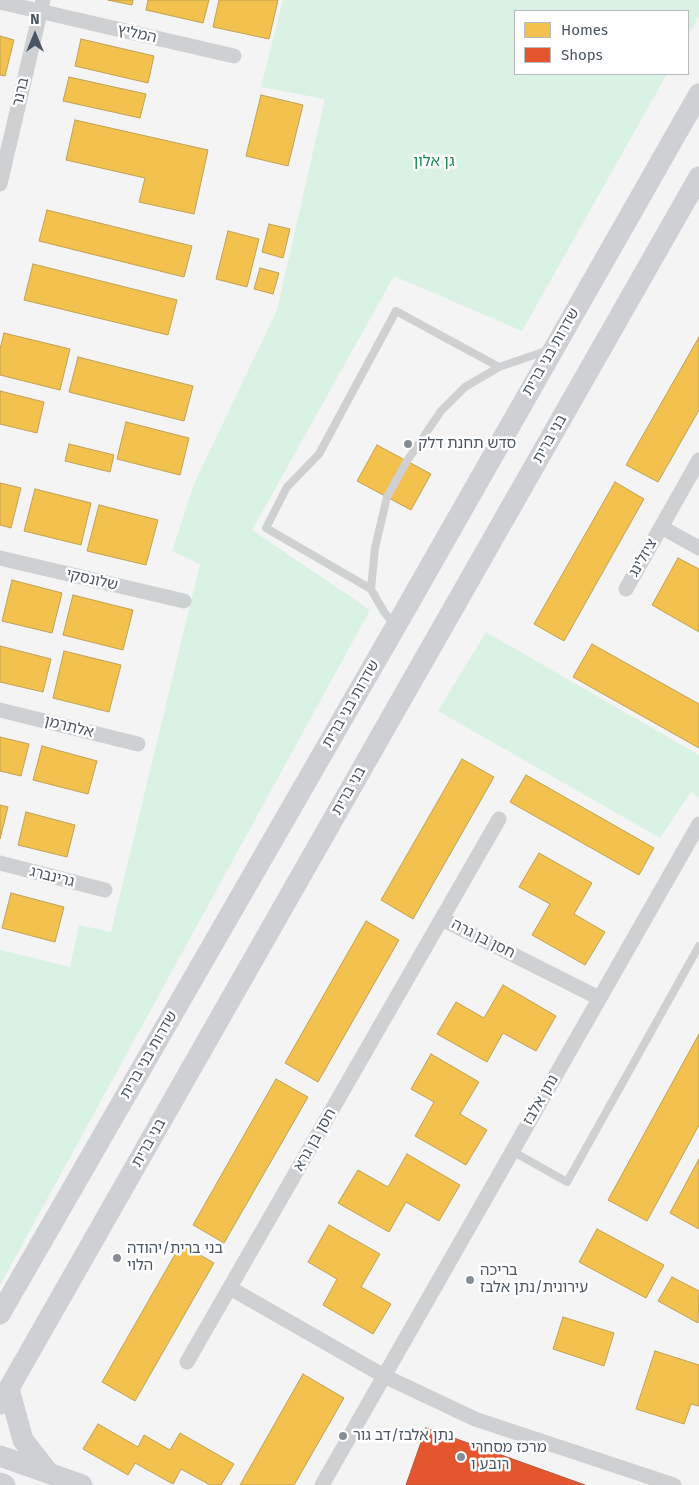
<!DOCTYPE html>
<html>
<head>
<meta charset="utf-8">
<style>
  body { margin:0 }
  #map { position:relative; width:699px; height:1485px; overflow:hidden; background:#f4f4f4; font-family:"Fira Sans",sans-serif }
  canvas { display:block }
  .legend { position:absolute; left:514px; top:10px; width:175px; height:65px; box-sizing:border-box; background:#fff; border:1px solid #b7bbc0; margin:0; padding:6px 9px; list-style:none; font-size:15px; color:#4a5661 }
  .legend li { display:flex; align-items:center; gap:10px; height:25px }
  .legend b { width:25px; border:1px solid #b7bbc0 }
  .north { position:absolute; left:10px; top:10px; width:50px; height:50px; -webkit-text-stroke:4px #fff; paint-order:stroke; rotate:0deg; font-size:14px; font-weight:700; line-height:20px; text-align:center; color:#4a5661 }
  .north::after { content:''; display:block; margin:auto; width:18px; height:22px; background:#4a5661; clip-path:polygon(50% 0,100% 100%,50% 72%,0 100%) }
</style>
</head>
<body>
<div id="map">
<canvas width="699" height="1485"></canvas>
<ul class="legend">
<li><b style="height:14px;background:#f2c14e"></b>Homes</li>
<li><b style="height:14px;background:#e4572e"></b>Shops</li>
</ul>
<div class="north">N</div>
</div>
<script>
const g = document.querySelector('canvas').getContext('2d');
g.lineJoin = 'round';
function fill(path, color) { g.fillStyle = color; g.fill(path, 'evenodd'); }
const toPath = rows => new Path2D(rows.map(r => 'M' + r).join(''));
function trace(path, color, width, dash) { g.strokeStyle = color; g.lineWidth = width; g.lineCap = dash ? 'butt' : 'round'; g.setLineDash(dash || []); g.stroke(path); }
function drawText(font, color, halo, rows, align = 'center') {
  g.font = font + ' "Fira Sans","Noto Sans Hebrew",sans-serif'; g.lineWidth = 5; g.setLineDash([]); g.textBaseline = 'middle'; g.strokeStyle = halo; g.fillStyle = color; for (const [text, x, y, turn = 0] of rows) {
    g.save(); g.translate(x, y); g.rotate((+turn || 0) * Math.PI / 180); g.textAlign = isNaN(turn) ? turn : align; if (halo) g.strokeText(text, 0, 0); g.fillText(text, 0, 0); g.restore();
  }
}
const green = toPath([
  [283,0,699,0,699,16,688,36,688,11,515,11,515,74,667,74,522,331,394,276,252,530,370,610,0,1285,0,950,70,967,79,925,111,932,200,564,172,551,194,484,277,310,325,99,261,87],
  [486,632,699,755,699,797,691,792,660,838,438,711]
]);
const homes = toPath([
  [108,0,133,0,132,5,108,0],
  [148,0,209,0,203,23,146,10,148,0],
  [219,0,278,0,269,39,213,27,219,0],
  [0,36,14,40,5,76,0,75,0,36],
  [81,39,154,56,148,83,75,66,81,39],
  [69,77,146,94,140,118,63,101,69,77],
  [261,95,303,105,288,166,246,156,261,95],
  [75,120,208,150,194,214,139,202,145,178,66,160,75,120],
  [47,210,192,246,184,277,39,241,47,210],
  [269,224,290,229,283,258,262,252,269,224],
  [228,231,259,239,247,287,216,279,228,231],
  [33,264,177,300,168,335,24,300,33,264],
  [260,268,279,273,273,294,254,289,260,268],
  [4,333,70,349,60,390,0,375,0,349,4,333],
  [699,337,699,410,658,482,626,465,699,337],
  [78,357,193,386,184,421,69,392,78,357],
  [0,391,44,402,37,433,0,424,0,391],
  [126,422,189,438,180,475,117,459,126,422],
  [69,444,114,455,110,472,65,461,69,444],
  [377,445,431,474,411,510,357,481,377,445],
  [615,482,644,499,564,641,534,624,615,482],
  [0,483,21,488,11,528,0,525,0,483],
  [35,489,91,503,81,545,24,531,35,489],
  [99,505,158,520,146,565,87,551,99,505],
  [678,558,699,569,699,632,652,605,678,558],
  [12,580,62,593,52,633,2,621,12,580],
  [73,595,133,610,123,650,63,635,73,595],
  [592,644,699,704,699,748,573,677,592,644],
  [0,646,51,659,43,692,0,682,0,646],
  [64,651,121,665,109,712,53,698,64,651],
  [0,737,29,744,21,776,0,771,0,737],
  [42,746,97,761,88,794,33,780,42,746],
  [462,759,494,777,413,919,381,900,462,759],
  [526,775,654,848,639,875,510,802,526,775],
  [0,805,8,807,0,839,0,805],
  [26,812,75,825,67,857,18,845,26,812],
  [539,853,592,883,574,914,605,932,585,965,532,935,550,904,519,887,539,853],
  [11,893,64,907,55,942,2,928,11,893],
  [366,921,399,940,318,1082,285,1063,366,921],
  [503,985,556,1016,536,1051,503,1033,487,1062,437,1034,456,1002,484,1018,503,985],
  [699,1034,699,1125,647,1221,608,1200,699,1034],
  [431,1054,479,1082,460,1114,487,1130,466,1165,415,1136,434,1102,411,1089,431,1054],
  [276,1079,308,1097,224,1243,193,1225,276,1079],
  [407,1154,460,1185,439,1221,406,1202,389,1232,338,1203,358,1170,388,1187,407,1154],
  [699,1159,699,1229,670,1213,699,1159],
  [329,1225,380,1254,361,1287,391,1304,373,1334,323,1305,337,1279,308,1262,329,1225],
  [597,1229,664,1265,646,1298,579,1262,597,1229],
  [181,1244,214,1263,135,1401,102,1382,181,1244],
  [672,1277,699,1291,698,1323,658,1301,672,1277],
  [563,1317,614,1333,604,1366,553,1349,563,1317],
  [655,1351,699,1365,699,1406,691,1404,684,1424,636,1409,655,1351],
  [303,1374,344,1398,294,1485,240,1485,303,1374],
  [98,1424,138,1447,144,1435,170,1450,180,1433,234,1464,221,1485,210,1485,181,1469,173,1484,135,1463,128,1475,83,1449,98,1424]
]);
const shops = toPath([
  [426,1428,585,1485,406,1485,426,1428]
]);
const lane = toPath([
  [371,589,266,528,287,487,319,454,396,311,499,367],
  [394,624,384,612,371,589,375,548,387,497,407,461,441,411,465,387,499,367,549,350],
  [512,1151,567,1182,699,946]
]);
const street = toPath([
  [0,2,234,56],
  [0,184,43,0],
  [661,527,699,548],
  [0,558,184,601],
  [626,589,699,460],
  [0,710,138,744],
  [0,863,105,890],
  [442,919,599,998],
  [230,1288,384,1376,475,1419,674,1485],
  [187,1362,499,819],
  [322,1485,699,824]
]);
const secondary = toPath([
  [0,1314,396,626,699,94],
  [9,1389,23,1440,49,1473],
  [0,1404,699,177],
  [0,1456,82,1485],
  [0,1483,5,1485]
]);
const markers = [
  [408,444,5,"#868d94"],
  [117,1258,5,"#868d94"],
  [470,1280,5,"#868d94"],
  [343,1436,5,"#868d94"],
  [461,1457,5,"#868d94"]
];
const streetNames = [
  ["המליץ",137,34,13],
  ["ברנר",21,92,-77],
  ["שדרות בני ברית",551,352,-60],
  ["בני ברית",550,439,-60],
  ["ציזלינג",643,558,-60],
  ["שלונסקי",92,580,13],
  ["שדרות בני ברית",351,704,-60],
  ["אלתרמן",69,727,14],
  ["בני ברית",349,791,-60],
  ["גרינברג",52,877,14],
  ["חסן בן גרה",483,939,27],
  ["שדרות בני ברית",149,1055,-60],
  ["נתן אלבז",541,1100,-60],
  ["חסן בן גרא",315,1140,-60],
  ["בני ברית",149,1143,-60]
];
const parkNames = [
  ["גן אלון",434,162]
];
const poiNames = [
  ["סדש תחנת דלק",418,444],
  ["בני ברית/יהודה",127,1249],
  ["הלוי",127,1266],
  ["בריכה",480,1271],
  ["עירונית/נתן אלבז",480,1288],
  ["נתן אלבז/דב גור",353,1436],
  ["מרכז מסחרי",471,1448],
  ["רובע ו",471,1465]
];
fill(green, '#d9f2e3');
fill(homes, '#f2c14e');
trace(homes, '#c0a154', 1);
fill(shops, '#e4572e');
trace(shops, '#b6573d', 1);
trace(lane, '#ced0d2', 8);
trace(street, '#ced0d2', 15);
trace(secondary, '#ced0d4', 21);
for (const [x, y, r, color] of markers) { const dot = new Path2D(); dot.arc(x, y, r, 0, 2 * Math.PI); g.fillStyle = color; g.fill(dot); trace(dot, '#fff', 2); }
drawText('15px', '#4a5661', '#fff', streetNames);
drawText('15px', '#17864f', '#fff', parkNames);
drawText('15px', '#4a5661', '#fff', poiNames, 'left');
</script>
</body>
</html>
